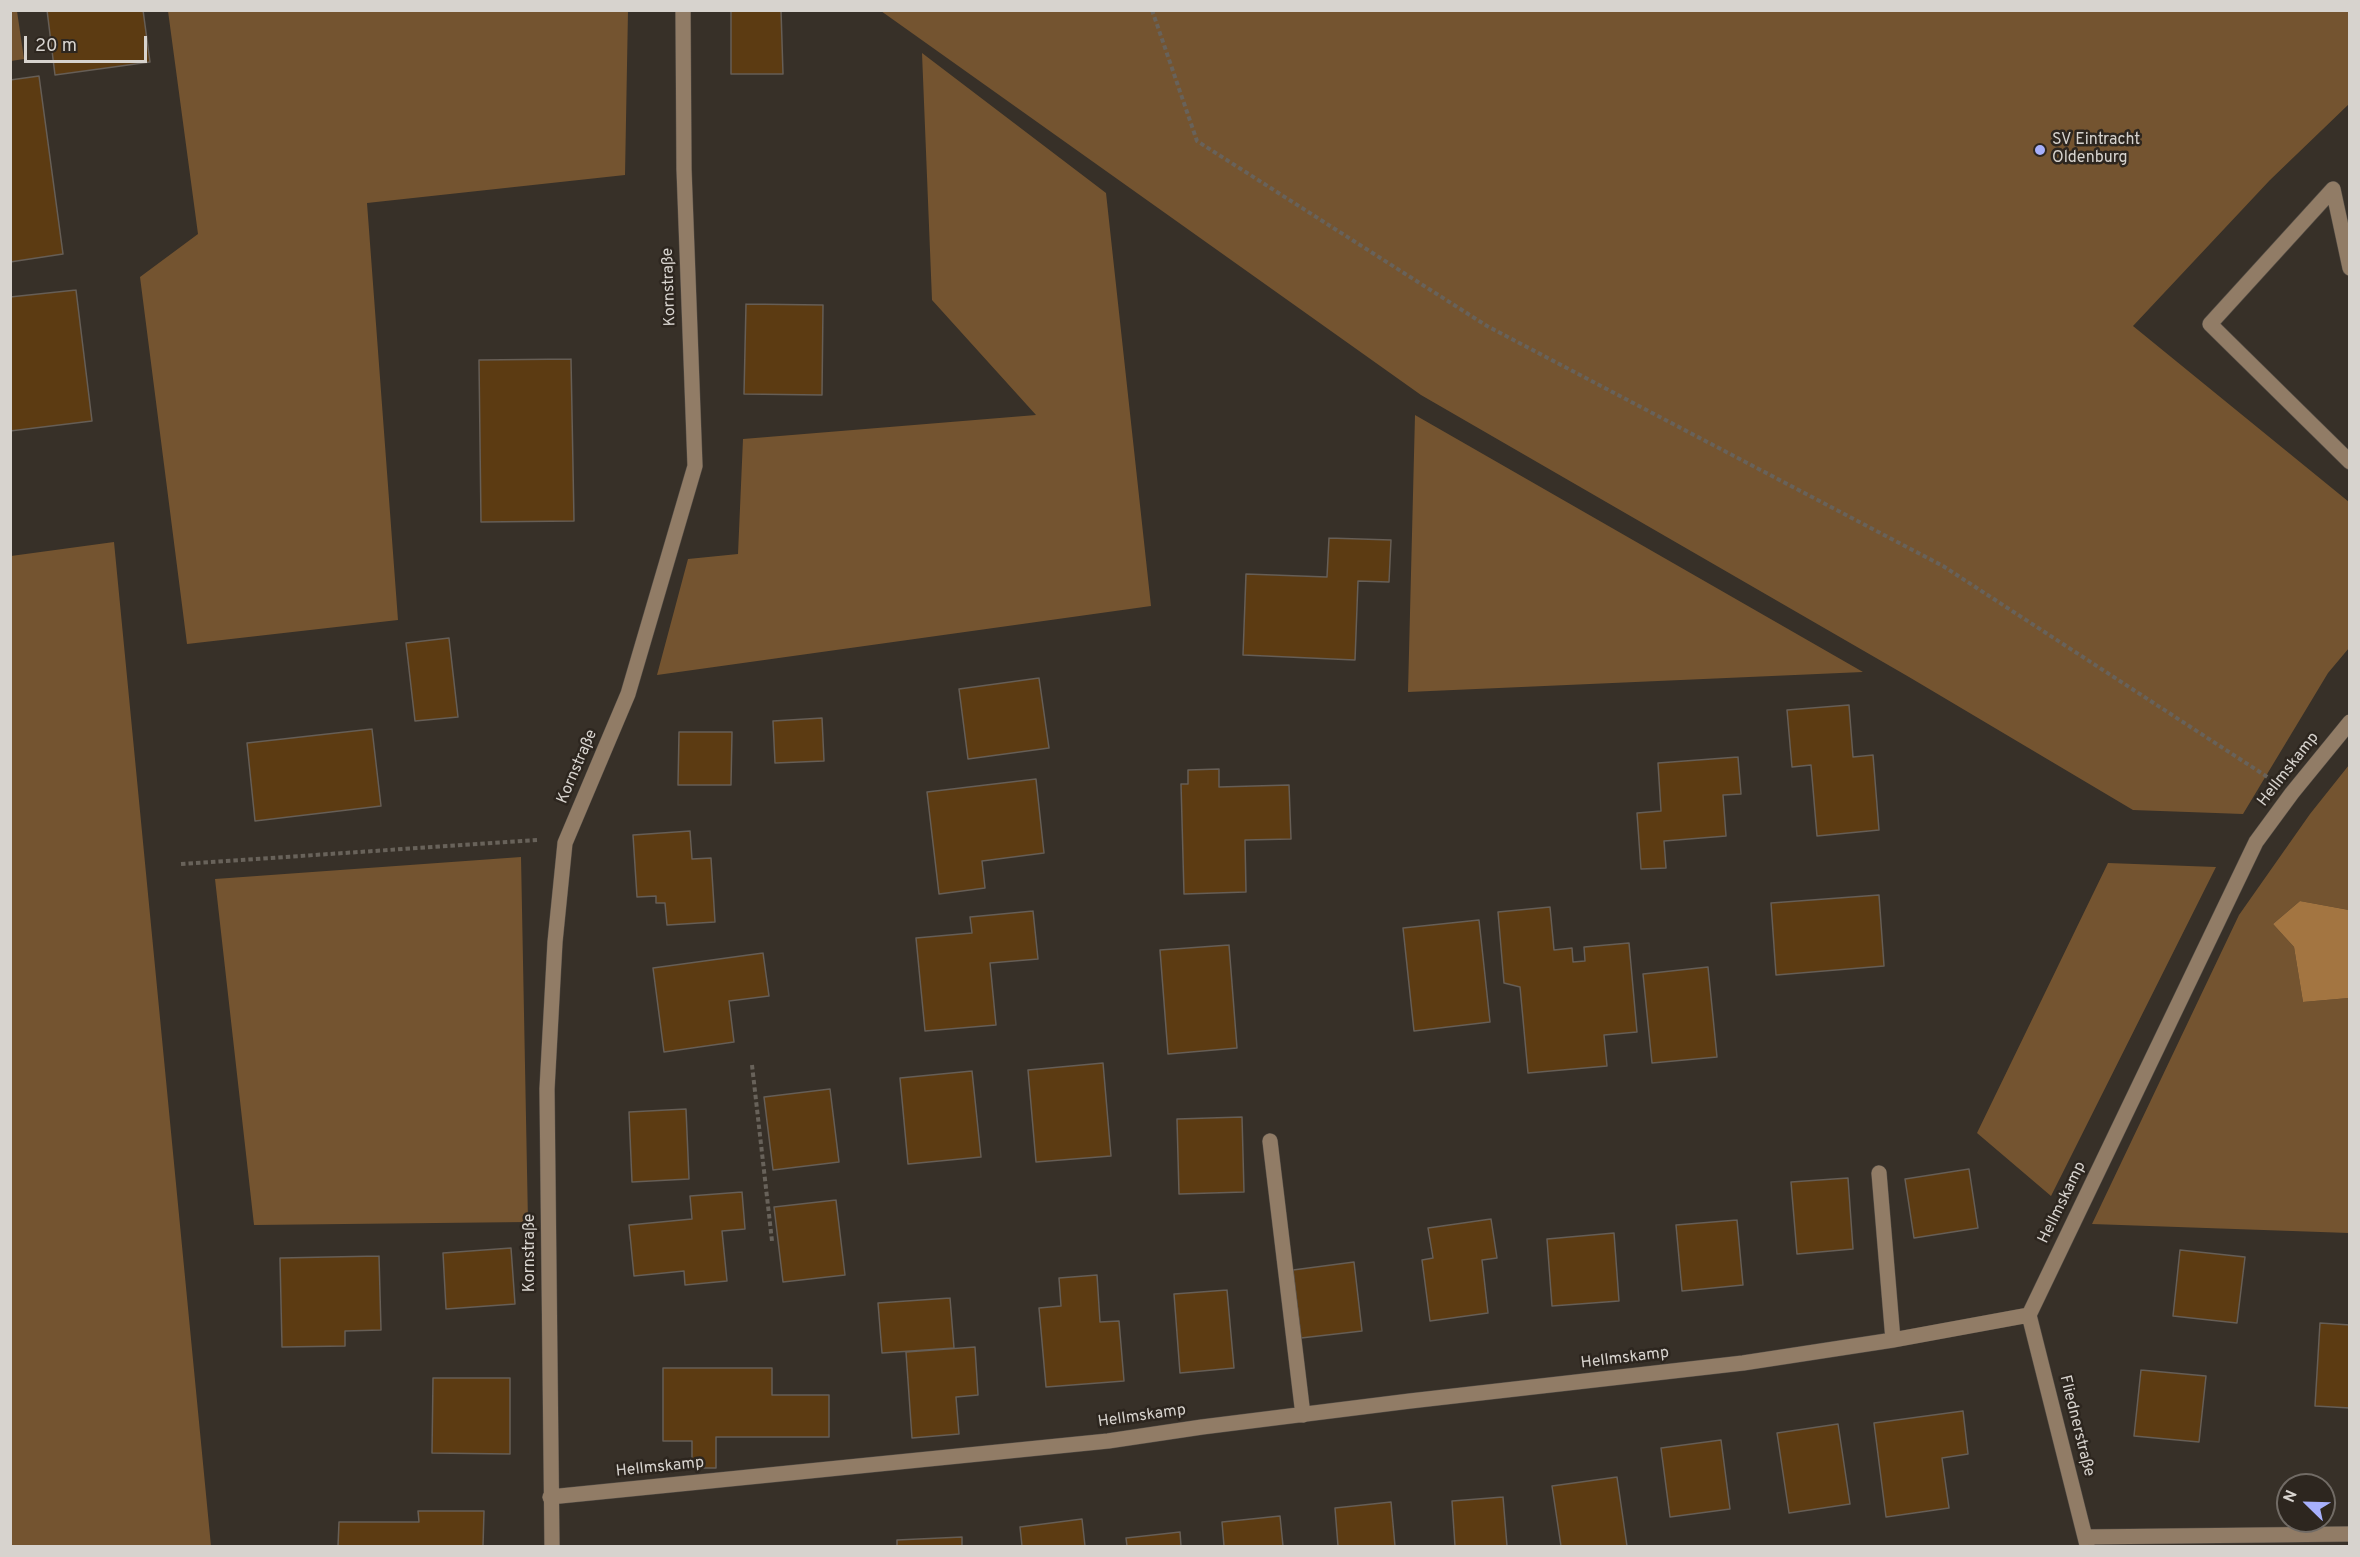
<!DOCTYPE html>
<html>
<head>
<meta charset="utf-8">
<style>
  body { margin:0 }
  #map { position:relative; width:2360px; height:1557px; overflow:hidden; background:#373028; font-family:Overpass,sans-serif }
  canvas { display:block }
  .frame { position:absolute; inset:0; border:12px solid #d7d3ce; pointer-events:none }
  .north { position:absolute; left:2276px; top:1473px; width:60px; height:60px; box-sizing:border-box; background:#2d261f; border:2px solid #716b65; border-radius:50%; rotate:293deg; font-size:16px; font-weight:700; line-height:24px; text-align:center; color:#d7d3ce }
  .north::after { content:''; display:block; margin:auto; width:21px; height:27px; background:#a7b0fc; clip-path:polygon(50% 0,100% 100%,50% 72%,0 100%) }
  .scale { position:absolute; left:24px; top:36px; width:123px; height:27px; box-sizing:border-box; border:3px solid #d7d3ce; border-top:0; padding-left:8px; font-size:18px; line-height:21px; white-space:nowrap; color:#d7d3ce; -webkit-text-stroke:4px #2d261f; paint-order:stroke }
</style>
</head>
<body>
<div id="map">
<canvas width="2360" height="1557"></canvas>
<div class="frame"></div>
<div class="north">N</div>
<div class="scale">20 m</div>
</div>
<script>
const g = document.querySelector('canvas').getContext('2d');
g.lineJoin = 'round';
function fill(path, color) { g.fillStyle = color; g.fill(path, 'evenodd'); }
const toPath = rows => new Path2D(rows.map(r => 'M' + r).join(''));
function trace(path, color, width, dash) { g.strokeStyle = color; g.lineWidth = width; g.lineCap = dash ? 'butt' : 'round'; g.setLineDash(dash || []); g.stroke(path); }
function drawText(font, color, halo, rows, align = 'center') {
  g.font = font + ' Overpass,sans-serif'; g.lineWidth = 5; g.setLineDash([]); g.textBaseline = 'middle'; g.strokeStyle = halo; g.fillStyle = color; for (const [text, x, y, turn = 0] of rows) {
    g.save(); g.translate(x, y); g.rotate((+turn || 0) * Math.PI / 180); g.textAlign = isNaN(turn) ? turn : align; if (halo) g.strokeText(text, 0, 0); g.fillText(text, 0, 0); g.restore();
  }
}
const green = toPath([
  [10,11,17,11,24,59,11,61],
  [168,11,628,11,625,175,367,203,398,620,187,644,140,277,198,234],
  [881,11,2349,11,2349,104,2270,180,2133,326,2349,502,2349,648,2328,673,2243,814,2133,810,1909,677,1421,395],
  [922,53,1106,193,1151,606,657,675,688,559,738,554,743,439,1036,415,932,300],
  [1415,415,1863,672,1408,692],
  [114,542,211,1546,11,1546,11,556],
  [2349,765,2349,910,2300,901,2273,924,2294,947,2303,1002,2349,998,2349,1233,2092,1224,2239,915,2310,814],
  [521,857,528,1222,254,1225,215,879],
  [2108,863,2216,867,2051,1196,1977,1133]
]);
const water = toPath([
  [2300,901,2349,910,2349,998,2303,1002,2294,947,2273,924]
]);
const building = toPath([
  [47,10,143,10,150,62,55,75,47,10],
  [731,10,781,10,783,74,731,74,731,10],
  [39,76,63,254,10,262,10,80,39,76],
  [76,290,92,421,10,431,10,297,76,290],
  [746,304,823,305,822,395,744,394,746,304],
  [571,359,574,521,481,522,479,360,571,359],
  [1329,538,1391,540,1389,582,1358,581,1355,660,1243,655,1246,574,1327,577,1329,538],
  [449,638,458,717,415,721,406,643,449,638],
  [1039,678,1049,748,968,759,959,689,1039,678],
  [1849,705,1853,757,1873,755,1879,830,1817,836,1811,765,1792,767,1787,710,1849,705],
  [822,718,824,761,775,763,773,721,822,718],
  [372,729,381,806,255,821,247,743,372,729],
  [679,732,732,732,731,785,678,785,679,732],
  [1738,757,1741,794,1723,795,1726,836,1664,841,1666,868,1641,869,1637,813,1661,811,1658,763,1738,757],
  [1219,769,1219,787,1289,785,1291,839,1245,840,1246,892,1184,894,1181,784,1188,784,1188,770,1219,769],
  [1036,779,1044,853,982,861,985,888,939,894,927,792,1036,779],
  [690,831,692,859,711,858,715,922,667,925,665,903,656,903,656,896,637,897,633,835,690,831],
  [1879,895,1884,966,1776,975,1771,903,1879,895],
  [1550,907,1554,950,1572,948,1573,962,1585,961,1584,947,1629,943,1637,1032,1604,1035,1607,1066,1528,1073,1520,987,1504,983,1498,912,1550,907],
  [1033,911,1038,959,990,963,996,1025,925,1031,916,938,972,933,970,917,1033,911],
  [1479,920,1490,1022,1414,1031,1403,928,1479,920],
  [1229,945,1237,1048,1168,1054,1160,950,1229,945],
  [763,953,769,996,729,1001,734,1042,664,1052,653,968,763,953],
  [1708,967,1717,1057,1652,1063,1643,974,1708,967],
  [1103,1063,1111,1156,1036,1162,1028,1070,1103,1063],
  [972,1071,981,1157,908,1164,900,1078,972,1071],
  [830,1089,839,1162,773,1170,764,1097,830,1089],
  [686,1109,689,1179,632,1182,629,1112,686,1109],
  [1242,1117,1244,1192,1179,1194,1177,1119,1242,1117],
  [1969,1169,1978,1228,1914,1238,1905,1179,1969,1169],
  [1848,1178,1853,1249,1797,1254,1791,1182,1848,1178],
  [742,1192,745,1229,722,1231,727,1281,685,1285,684,1271,634,1276,629,1225,692,1219,690,1196,742,1192],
  [836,1200,845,1275,783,1282,774,1207,836,1200],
  [1491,1219,1497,1258,1482,1260,1488,1313,1430,1321,1422,1260,1433,1258,1428,1228,1491,1219],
  [1737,1220,1743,1285,1682,1291,1676,1225,1737,1220],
  [1614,1233,1619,1301,1552,1306,1547,1239,1614,1233],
  [511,1248,515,1304,446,1309,443,1253,511,1248],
  [2180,1250,2245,1257,2237,1323,2173,1316,2180,1250],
  [379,1256,381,1330,345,1331,345,1346,282,1347,280,1258,379,1256],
  [1354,1262,1362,1331,1301,1338,1293,1270,1354,1262],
  [1097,1275,1100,1322,1119,1321,1124,1381,1046,1387,1039,1308,1061,1306,1059,1278,1097,1275],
  [1227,1290,1234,1368,1180,1373,1174,1294,1227,1290],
  [950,1298,954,1348,882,1353,878,1303,950,1298],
  [2320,1323,2350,1325,2350,1408,2315,1406,2320,1323],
  [975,1347,978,1395,956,1397,959,1434,912,1438,906,1352,975,1347],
  [663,1368,772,1368,772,1395,829,1395,829,1437,716,1437,716,1468,692,1468,692,1441,663,1441,663,1368],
  [2141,1370,2206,1376,2199,1442,2134,1436,2141,1370],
  [433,1378,510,1378,510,1454,432,1453,433,1378],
  [1963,1411,1968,1454,1942,1458,1949,1508,1886,1517,1874,1423,1963,1411],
  [1838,1424,1850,1504,1789,1513,1777,1433,1838,1424],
  [1721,1440,1730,1509,1670,1517,1661,1448,1721,1440],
  [1617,1477,1627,1546,1561,1546,1552,1486,1617,1477],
  [1503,1497,1507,1546,1455,1546,1452,1501,1503,1497],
  [1391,1502,1395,1546,1338,1546,1335,1508,1391,1502],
  [418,1511,484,1511,483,1546,338,1546,339,1522,419,1522,418,1511],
  [1280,1516,1283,1546,1224,1546,1222,1522,1280,1516],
  [1082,1519,1085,1546,1022,1546,1020,1527,1082,1519],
  [1180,1532,1181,1546,1127,1546,1126,1538,1180,1532],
  [962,1537,962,1546,897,1546,897,1540,962,1537]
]);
const path = toPath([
  [1152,10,1197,141,1487,326,1943,566,2269,778],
  [181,864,537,840],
  [752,1065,772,1241]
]);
const minor = toPath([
  [2350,268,2333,189,2210,324,2350,462],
  [1270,1141,1303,1415],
  [1879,1173,1893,1340],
  [2029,1315,2256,842,2292,793,2350,722],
  [2029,1315,2087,1545],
  [550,1497,1108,1441,1202,1427,1410,1401,1743,1363,1893,1340,2029,1315],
  [2085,1537,2350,1534],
  [552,1546,547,1089,555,942,565,843,628,694,695,466,684,169,683,10]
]);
const markers = [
  [2040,150,6,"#a7b0fc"]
];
const poiNames = [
  ["SV Eintracht",2052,141],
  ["Oldenburg",2052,159]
];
const streetNames = [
  ["Kornstraße",670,287,-92],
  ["Kornstraße",578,767,-67],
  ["Hellmskamp",2289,770,-52],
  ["Hellmskamp",2063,1203,-64],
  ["Kornstraße",531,1253,-90],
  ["Hellmskamp",1625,1359,-7],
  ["Hellmskamp",1142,1417,-8],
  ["Fliednerstraße",2076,1426,76],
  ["Hellmskamp",660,1468,-6]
];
fill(green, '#745430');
fill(water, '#a37541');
fill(building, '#5c3b12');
trace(building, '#665e56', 1.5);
trace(minor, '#544d46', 16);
trace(path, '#68625a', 4, [4.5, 3]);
trace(minor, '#917c66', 15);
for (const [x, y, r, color] of markers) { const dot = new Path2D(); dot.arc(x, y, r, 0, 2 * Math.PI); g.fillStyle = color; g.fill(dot); trace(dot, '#2d261f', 2); }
drawText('16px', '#d7d3ce', '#2d261f', poiNames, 'left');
drawText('16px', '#d7d3ce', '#2d261f', streetNames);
</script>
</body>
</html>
